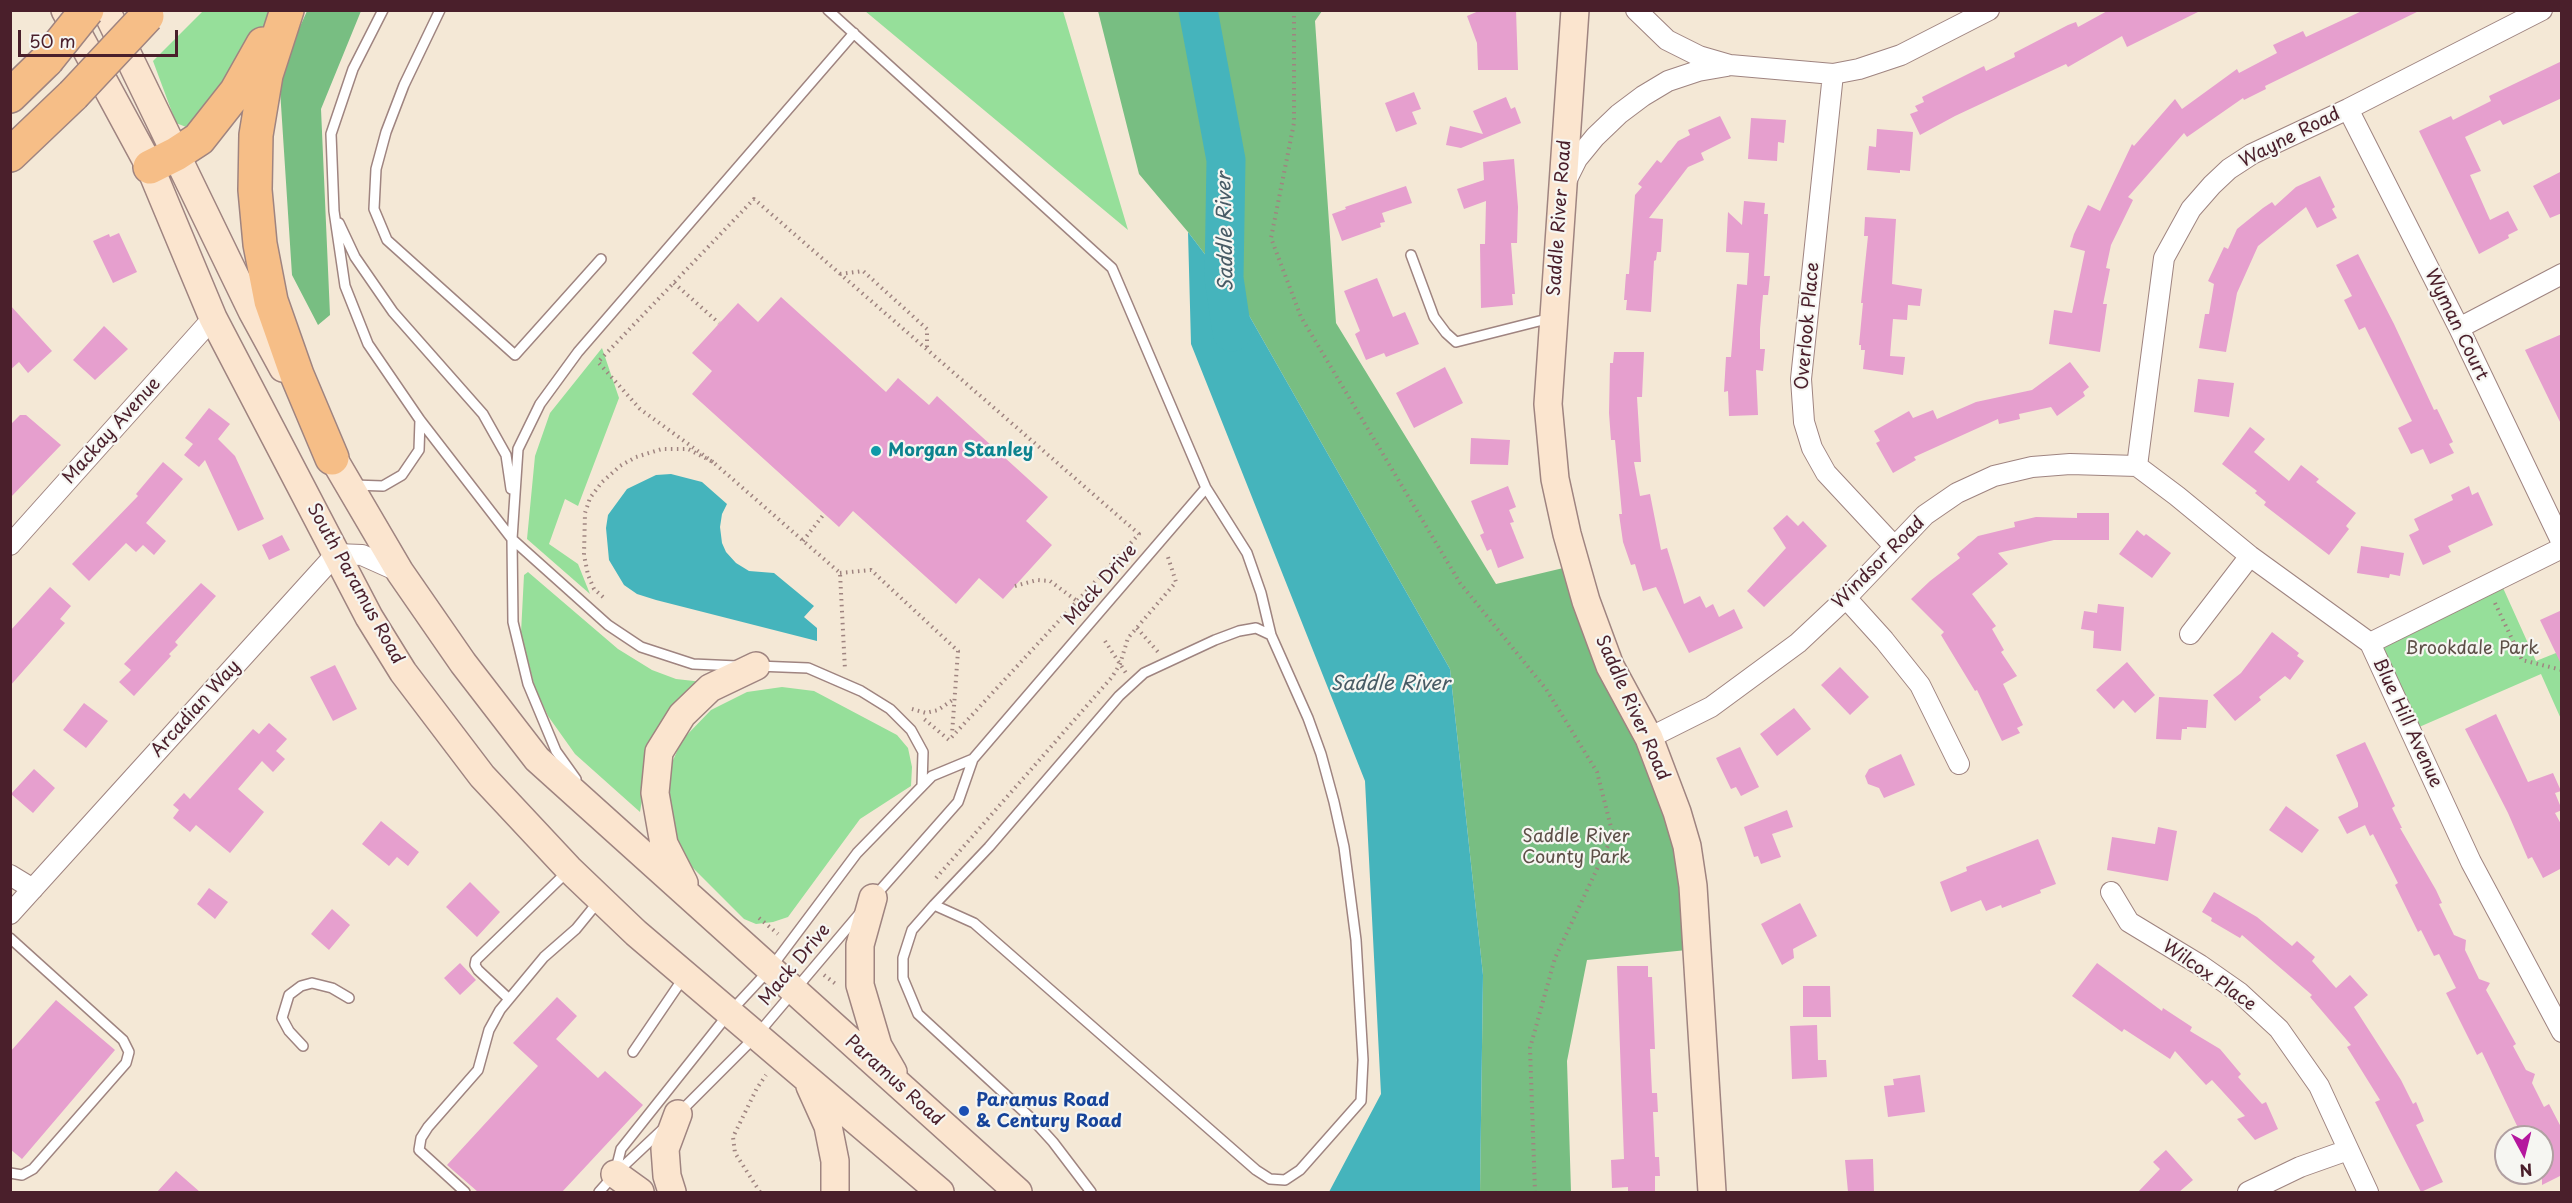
<!DOCTYPE html>
<html>
<head>
<meta charset="utf-8">
<style>
  body { margin:0 }
  #map { position:relative; width:2572px; height:1203px; overflow:hidden; background:#f4e8d6; font-family:"Playpen Sans",sans-serif }
  canvas { display:block }
  .frame { position:absolute; inset:0; border:12px solid #4a1f2b; pointer-events:none }
  .north { position:absolute; left:2494px; top:1125px; width:60px; height:60px; box-sizing:border-box; background:#f6f6f2; border:2px solid #b1a0a2; border-radius:50%; rotate:173deg; font-size:16px; font-weight:700; line-height:24px; text-align:center; color:#4a1f2b }
  .north::after { content:''; display:block; margin:auto; width:21px; height:27px; background:#b5179e; clip-path:polygon(50% 0,100% 100%,50% 72%,0 100%) }
  .scale { position:absolute; left:18px; top:30px; width:160px; height:27px; box-sizing:border-box; border:3px solid #4a1f2b; border-top:0; padding-left:8px; font-size:18px; line-height:21px; white-space:nowrap; color:#4a1f2b; -webkit-text-stroke:4px #f6f6f2; paint-order:stroke }
</style>
</head>
<body>
<div id="map">
<canvas width="2572" height="1203"></canvas>
<div class="frame"></div>
<div class="north">N</div>
<div class="scale">50 m</div>
</div>
<script>
const g = document.querySelector('canvas').getContext('2d');
g.lineJoin = 'round';
function fill(path, color) { g.fillStyle = color; g.fill(path, 'evenodd'); }
const toPath = rows => new Path2D(rows.map(r => 'M' + r).join(''));
function trace(path, color, width, dash) { g.strokeStyle = color; g.lineWidth = width; g.lineCap = dash ? 'butt' : 'round'; g.setLineDash(dash || []); g.stroke(path); }
function drawText(font, color, halo, rows, align = 'center') {
  g.font = font + ' "Playpen Sans",sans-serif'; g.lineWidth = 4.5; g.setLineDash([]); g.textBaseline = 'middle'; g.strokeStyle = halo; g.fillStyle = color; for (const [text, x, y, turn = 0] of rows) {
    g.save(); g.translate(x, y); g.rotate((+turn || 0) * Math.PI / 180); g.textAlign = isNaN(turn) ? turn : align; if (halo) g.strokeText(text, 0, 0); g.fillText(text, 0, 0); g.restore();
  }
}
const green = toPath([
  [203,11,275,11,228,87,201,120,186,127,176,123,153,61],
  [865,11,1063,11,1128,230],
  [602,348,619,398,578,506,565,499,549,544,578,564,590,594,527,539,535,456,550,413],
  [528,572,618,649,652,670,676,679,703,682,645,781,640,812,575,754,548,716,535,688,521,633,524,575],
  [2499,579,2536,661,2561,651,2561,719,2541,674,2410,731,2370,643],
  [782,687,814,691,897,735,908,748,912,767,911,786,860,819,788,917,773,922,756,924,744,919,681,856,668,806,670,767,682,740,711,710,747,692]
]);
const forest = toPath([
  [307,11,361,11,321,109,330,315,318,325,292,275,279,74],
  [1098,11,1322,11,1315,21,1336,323,1496,584,1576,565,1649,738,1697,949,1587,960,1567,1061,1571,1192,1480,1192,1483,975,1450,669,1242,303,1188,232,1139,174]
]);
const water = toPath([
  [1188,232,1242,303,1450,669,1483,975,1480,1192,1329,1192,1381,1094,1365,781,1191,344],
  [671,474,702,482,727,504,722,514,720,527,722,543,726,552,736,563,749,571,774,573,814,606,804,617,817,628,817,641,656,600,637,594,624,585,609,560,606,528,608,515,627,489,656,475]
]);
const river = toPath([
  [1198,10,1226,160,1224,278,1232,332]
]);
const building = toPath([
  [1481,10,1516,10,1518,70,1478,70,1477,43,1467,16],
  [2109,10,2202,10,2127,47,2122,36,2068,67,2066,64,1955,116,1920,135,1910,114,1918,111,1915,106,1924,102,1922,97,1984,66,1986,71,2015,57,2014,53,2068,25,2076,22,2078,27],
  [2364,10,2421,10,2265,86,2266,89,2244,100,2243,98,2187,137,2184,133,2128,197,2133,200,2111,245,2106,268,2110,269,2103,304,2107,304,2100,352,2049,344,2054,310,2072,313,2085,251,2070,247,2074,234,2088,205,2100,211,2132,144,2134,146,2175,99,2182,109,2237,69,2239,73,2277,53,2273,45,2303,31,2306,37],
  [2562,61,2562,98,2503,125,2500,120,2465,137,2481,171,2470,175,2490,220,2508,211,2518,230,2508,235,2509,238,2479,254,2419,131,2451,116,2453,120,2491,101,2489,96],
  [1414,92,1421,109,1412,112,1417,124,1396,132,1385,103],
  [1506,97,1511,109,1515,107,1521,123,1461,148,1446,145,1450,126,1483,134,1473,111],
  [1720,116,1731,138,1701,153,1704,160,1688,167,1649,218,1663,219,1661,252,1657,252,1656,260,1654,261,1651,312,1626,310,1627,300,1624,300,1626,274,1629,274,1635,195,1642,187,1638,184,1657,160,1661,163,1678,141,1690,135,1688,130],
  [1751,118,1786,120,1784,143,1778,142,1777,161,1748,159],
  [1877,129,1913,132,1910,171,1900,170,1900,173,1867,170,1869,146,1876,147],
  [1514,159,1518,207,1517,243,1511,243,1515,294,1512,294,1513,305,1481,308,1480,244,1485,244,1486,201,1464,209,1457,189,1484,180,1483,162],
  [2562,171,2562,213,2550,218,2533,186],
  [2320,176,2335,207,2332,209,2337,218,2317,228,2306,207,2258,246,2237,293,2226,352,2199,348,2205,314,2209,314,2214,284,2208,281,2224,247,2228,249,2237,229,2263,208,2272,202,2275,206,2296,187],
  [1406,186,1412,203,1382,213,1385,222,1380,223,1381,227,1342,241,1332,214,1346,209,1345,207],
  [1744,201,1765,203,1764,214,1768,214,1764,276,1770,276,1768,295,1763,295,1760,329,1760,349,1765,349,1763,371,1756,370,1758,415,1729,416,1728,391,1724,392,1726,357,1731,357,1737,284,1747,285,1749,253,1726,252,1728,212,1742,225],
  [1865,217,1896,219,1892,284,1922,289,1920,306,1908,305,1907,320,1893,319,1890,356,1905,357,1903,375,1863,369,1865,350,1861,350,1861,345,1859,345,1863,303,1861,303,1868,236,1864,236],
  [119,233,137,272,113,283,93,241,109,234,110,237],
  [2358,254,2394,324,2434,410,2437,409,2453,442,2449,444,2454,453,2430,464,2423,449,2411,454,2398,428,2412,421,2365,327,2359,330,2344,300,2352,296,2336,265],
  [1377,278,1393,317,1405,312,1419,344,1386,357,1384,353,1366,360,1355,334,1360,331,1344,291],
  [781,297,886,392,898,378,929,405,937,396,1048,497,1026,521,1052,545,1003,599,979,578,956,604,853,511,839,527,692,394,712,371,692,353,738,303,758,322],
  [10,305,52,351,28,373,19,362,10,370],
  [104,326,128,349,95,380,73,360],
  [2562,334,2562,426,2525,350],
  [1614,352,1644,352,1642,397,1637,397,1641,462,1634,462,1640,496,1650,494,1661,550,1667,548,1684,604,1700,596,1706,608,1713,604,1719,617,1734,609,1743,628,1689,653,1656,587,1643,591,1635,564,1631,565,1623,542,1619,514,1622,514,1615,440,1611,440,1609,413,1610,363,1613,363],
  [2070,362,2089,387,2083,392,2085,396,2057,416,2051,407,2019,414,2020,419,1999,424,1998,419,1914,457,1916,460,1893,473,1876,443,1880,441,1874,431,1909,411,1913,418,1933,410,1937,419,1976,402,2032,390],
  [1445,367,1463,403,1414,428,1396,393],
  [2198,379,2234,383,2229,417,2194,412],
  [209,408,230,424,218,439,235,456,264,519,238,531,205,460,199,467,184,455,193,444,185,438],
  [20,415,26,415,61,445,10,498,10,425],
  [2250,427,2265,439,2254,452,2289,481,2301,465,2319,479,2316,482,2356,513,2346,526,2349,529,2329,555,2264,505,2266,502,2255,493,2257,491,2222,464],
  [1471,438,1510,440,1508,465,1470,464],
  [163,462,183,479,146,523,166,541,154,555,143,545,136,552,126,543,89,581,72,564,138,496,136,494],
  [1508,486,1516,507,1509,510,1514,522,1510,523,1524,558,1498,568,1491,549,1487,551,1480,535,1484,533,1471,501],
  [2469,486,2472,495,2478,492,2493,525,2448,546,2451,552,2423,565,2409,535,2419,530,2414,519,2453,500,2451,495],
  [2077,513,2109,513,2109,540,2054,540,1998,553,2008,564,1972,594,1996,626,1992,629,2004,650,2001,652,2017,676,2003,684,2023,725,2017,728,2020,733,2002,741,1977,690,1975,691,1941,635,1944,632,1911,599,1930,581,1960,558,1957,554,1978,536,2015,527,2014,522,2036,517,2077,518],
  [1787,515,1798,526,1803,521,1827,546,1764,607,1747,591,1786,548,1773,528],
  [2137,530,2144,536,2146,534,2171,553,2152,578,2119,554],
  [282,535,290,550,269,560,262,545],
  [2361,546,2404,553,2400,576,2390,574,2389,578,2357,573],
  [201,583,216,596,175,642,178,645,169,654,171,656,134,696,119,682,131,670,124,664],
  [50,587,71,606,60,619,65,623,10,686,10,631],
  [2098,604,2124,607,2121,651,2093,648,2094,631,2081,629,2084,611,2097,613],
  [2562,610,2562,666,2540,620],
  [2272,632,2299,653,2297,656,2304,661,2290,680,2285,676,2259,697,2261,700,2235,721,2213,695,2241,673],
  [2127,662,2155,695,2135,713,2123,700,2114,709,2096,690],
  [335,665,357,709,333,721,310,677],
  [1840,667,1869,697,1850,715,1821,685],
  [2159,697,2208,700,2206,728,2187,727,2187,729,2182,729,2181,740,2156,739],
  [84,703,108,721,86,748,63,730],
  [1794,708,1811,729,1777,756,1760,734],
  [2496,714,2528,782,2553,773,2561,791,2555,793,2562,810,2555,813,2562,826,2562,868,2543,878,2532,857,2528,859,2508,813,2465,729],
  [269,723,287,739,276,751,285,759,273,772,262,761,238,789,264,812,230,853,196,825,190,832,173,818,179,810,173,805,184,793,190,799,253,729,259,734],
  [2365,742,2395,806,2392,808,2402,828,2400,828,2436,890,2442,903,2439,904,2454,935,2466,940,2465,950,2479,979,2490,983,2486,990,2516,1044,2513,1046,2526,1070,2535,1074,2532,1083,2544,1107,2549,1104,2562,1129,2562,1175,2542,1185,2542,1137,2531,1137,2525,1127,2519,1130,2482,1052,2477,1055,2446,993,2456,988,2439,954,2434,956,2421,930,2418,932,2395,885,2398,883,2373,834,2370,836,2365,825,2347,834,2338,817,2358,807,2358,803,2336,755],
  [1740,747,1759,787,1741,796,1736,787,1731,789,1716,758],
  [1901,754,1915,785,1884,798,1879,788,1868,784,1865,776,1869,769],
  [34,769,55,788,33,813,11,794],
  [2286,806,2319,830,2302,853,2269,830],
  [1787,810,1793,827,1772,834,1781,857,1761,864,1758,856,1754,857,1744,827],
  [381,821,419,852,408,866,397,857,389,866,362,844],
  [2158,827,2177,831,2168,881,2107,870,2112,837,2155,844],
  [2038,839,2056,884,2040,890,2041,893,2002,908,2001,905,1986,911,1981,900,1951,912,1940,882,1967,871,1966,867],
  [470,882,500,912,477,937,446,907],
  [209,888,228,902,215,919,197,904],
  [2214,892,2257,917,2292,946,2297,941,2315,957,2312,961,2336,988,2350,975,2368,995,2354,1007,2401,1080,2413,1104,2416,1102,2424,1121,2416,1125,2443,1182,2421,1192,2375,1102,2380,1100,2347,1047,2351,1045,2310,997,2312,995,2242,935,2240,938,2211,921,2212,918,2202,912],
  [1800,903,1817,936,1793,949,1794,958,1782,965,1761,924],
  [332,909,350,925,329,950,311,934],
  [460,963,476,980,460,995,444,978],
  [2097,963,2162,1011,2163,1008,2192,1027,2190,1031,2220,1049,2241,1074,2238,1077,2262,1104,2266,1102,2278,1129,2255,1140,2237,1119,2245,1116,2212,1080,2206,1085,2175,1051,2170,1059,2124,1029,2122,1032,2072,996],
  [1617,966,1648,966,1648,977,1652,977,1655,1049,1650,1049,1652,1093,1657,1093,1658,1112,1653,1112,1655,1157,1659,1157,1660,1176,1655,1176,1655,1192,1628,1192,1628,1187,1612,1188,1611,1160,1624,1159],
  [1803,986,1830,986,1831,1017,1803,1017],
  [557,997,577,1016,556,1039,598,1078,605,1071,643,1105,562,1192,478,1192,447,1165,538,1066,513,1043],
  [56,1000,115,1050,22,1159,10,1149,10,1052],
  [1817,1025,1818,1060,1826,1060,1827,1077,1792,1079,1790,1026],
  [1920,1075,1925,1112,1888,1117,1884,1086,1894,1085,1893,1079],
  [2166,1150,2193,1180,2179,1192,2138,1192,2160,1169,2153,1162],
  [1873,1159,1874,1192,1848,1192,1845,1160],
  [176,1171,200,1192,157,1192]
]);
const path = toPath([
  [1294,10,1294,123,1271,238,1301,317,1460,583,1546,689,1597,772,1613,835,1555,958,1530,1048,1535,1192],
  [840,274,863,271,927,329,927,348],
  [674,283,719,323],
  [713,462,640,409,598,362,754,199,1139,534,949,740,924,719],
  [803,541,824,514],
  [840,573,871,570,958,651,952,734],
  [1015,586,1037,580,1050,581,1077,601],
  [603,597,594,589,588,575,584,555,585,513,590,498,602,482,620,466,636,457,662,449,688,449,713,462,840,573,845,670],
  [2495,603,2522,660,2562,670],
  [1137,628,1158,652],
  [1105,641,1126,673],
  [912,709,926,713,938,710,954,699],
  [936,878,1112,677,1120,664,1128,638,1176,582,1167,554],
  [759,918,778,934],
  [824,975,837,985],
  [760,1192,735,1153,733,1137,757,1088,766,1075]
]);
const lane = toPath([
  [383,10,353,69,331,134,334,211,345,286,368,344,420,420,512,539,608,625,641,647,693,664,737,666],
  [440,10,404,85,386,132,376,169,374,209,387,240,515,355,601,259],
  [828,10,1112,268,1206,488,1247,553,1261,593,1271,635],
  [339,223,355,257,393,312,483,414,506,455,511,489],
  [1411,255,1434,317,1446,333,1456,342,1551,318],
  [353,485,383,486,402,475,419,450,420,420],
  [757,666,808,668,861,691,890,709,911,730,923,752,922,786],
  [576,779,556,751,528,684,513,622,512,539,518,449,540,404,578,352,854,33],
  [875,896,958,802,973,759,1206,488],
  [934,905,974,923,1256,1170,1270,1179,1285,1180,1300,1170,1361,1101,1363,1060,1356,940,1344,847,1334,802,1321,754,1308,718,1271,635,1256,628,1239,631,1215,640,1144,673,1119,696,989,847,934,905,912,930,903,958,903,978,918,1014,1033,1120,1053,1142,1091,1192],
  [10,938,123,1040,129,1052,126,1063,33,1169,22,1175,10,1173],
  [509,999,478,970,475,965,476,960,568,871],
  [303,1046,289,1031,282,1018,289,995,301,986,312,983,332,988,349,998],
  [633,1052,684,977],
  [680,1112,756,1036,860,913],
  [615,1173,621,1149,730,1012,770,969,857,853,932,776,973,759],
  [465,1192,419,1150,421,1138,428,1127,478,1070,489,1030,500,1010,544,957,576,929,598,902],
  [599,1192,615,1174,664,1128]
]);
const street = toPath([
  [1636,10,1667,40,1699,56,1730,65,1833,74,1859,69,1901,55,1989,10],
  [1833,74,1801,379,1804,422,1812,448,1826,473,1894,546],
  [2348,109,2459,328,2562,543],
  [1567,179,1577,159,1595,137,1619,114,1643,96,1668,81,1698,71,1727,66],
  [2459,328,2562,274],
  [2137,466,2177,496,2250,556,2370,643,2471,862,2562,1032],
  [2137,466,2164,258,2191,209,2212,185,2229,169,2252,154,2348,109,2542,10],
  [10,545,213,318],
  [1846,598,1884,640,1920,685,1959,764],
  [2190,634,2250,556],
  [2370,643,2562,548],
  [1649,738,1711,707,1798,643,1846,598,1925,515,1957,493,1994,476,2032,467,2070,464,2137,466],
  [10,875,33,889],
  [2111,892,2129,922,2200,965,2240,993,2279,1029,2319,1086,2368,1192],
  [10,914,336,554,362,555,400,572],
  [2248,1192,2300,1167,2348,1150]
]);
const secondary = toPath([
  [65,10,150,167,213,318,369,617,403,672,482,776,569,869,636,933,940,1192],
  [106,10,252,311,283,368],
  [1575,10,1548,404,1555,479,1567,534,1586,601,1610,666,1649,738,1677,812,1687,846,1693,886,1712,1192],
  [322,439,400,572,463,663,537,759,1018,1192],
  [684,883,664,844,655,793,659,752,682,715,710,688,756,666],
  [873,898,860,945,860,985,878,1046,893,1072],
  [810,1086,828,1126,835,1161,835,1192],
  [615,1174,640,1192],
  [672,1192,667,1176,665,1149,678,1114]
]);
const highway = toPath([
  [287,10,266,75,256,135,255,190,260,244,271,301,297,375,332,458],
  [10,96,47,60],
  [10,155,73,95],
  [150,167,176,154,199,139,236,92,263,44]
]);
const highwayBridge = toPath([
  [47,60,87,10],
  [73,95,147,16]
]);
const markers = [
  [876,451,6,"#0f9aa8"],
  [964,1111,6,"#1a4fb4"]
];
const streetNames = [
  ["Wayne Road",2290,138,-27],
  ["Saddle River Road",1560,218,-86],
  ["Wyman Court",2456,325,64],
  ["Overlook Place",1808,326,-85],
  ["Mackay Avenue",112,431,-48],
  ["Windsor Road",1879,563,-45],
  ["South Paramus Road",355,584,61],
  ["Mack Drive",1101,585,-49],
  ["Saddle River Road",1632,708,66],
  ["Arcadian Way",196,709,-48],
  ["Blue Hill Avenue",2407,723,65],
  ["Mack Drive",795,965,-50],
  ["Wilcox Place",2209,976,35],
  ["Paramus Road",894,1081,42]
];
const cultureNames = [
  ["Morgan Stanley",888,451]
];
const parkNames = [
  ["Brookdale Park",2472,649],
  ["Saddle River",1576,837],
  ["County Park",1576,858]
];
const transitNames = [
  ["Paramus Road",976,1101],
  ["& Century Road",976,1122]
];
const waterNames = [
  ["Saddle River",1226,232,-91],
  ["Saddle River",1390,684]
];
fill(green, '#96df9a');
fill(forest, '#78be82');
fill(water, '#45b4bc');
trace(river, '#45b4bc', 39);
fill(building, '#e69fce');
trace(lane, '#9f8480', 12);
trace(street, '#9f8480', 22);
trace(secondary, '#9f8480', 30);
trace(highway, '#9f8480', 36);
trace(path, '#9f8480', 4, [1.5, 4.5]);
trace(lane, '#fff', 9);
trace(street, '#fff', 20);
trace(secondary, '#fbe5cf', 27);
trace(highway, '#f6be87', 33);
trace(highwayBridge, '#9f8480', 36, []);
trace(highwayBridge, '#f6be87', 33);
for (const [x, y, r, color] of markers) { const dot = new Path2D(); dot.arc(x, y, r, 0, 2 * Math.PI); g.fillStyle = color; g.fill(dot); trace(dot, '#f6f6f2', 2); }
drawText('18px', '#4a1f2b', '#f6f6f2', streetNames);
drawText('bold 18px', '#0d838f', '#f6f6f2', cultureNames, 'left');
drawText('18px', '#5d4f47', '#f6f6f2', parkNames);
drawText('bold 18px', '#164399', '#f6f6f2', transitNames, 'left');
drawText('italic 20px', '#485b65', '#f6f6f2', waterNames);
</script>
</body>
</html>
